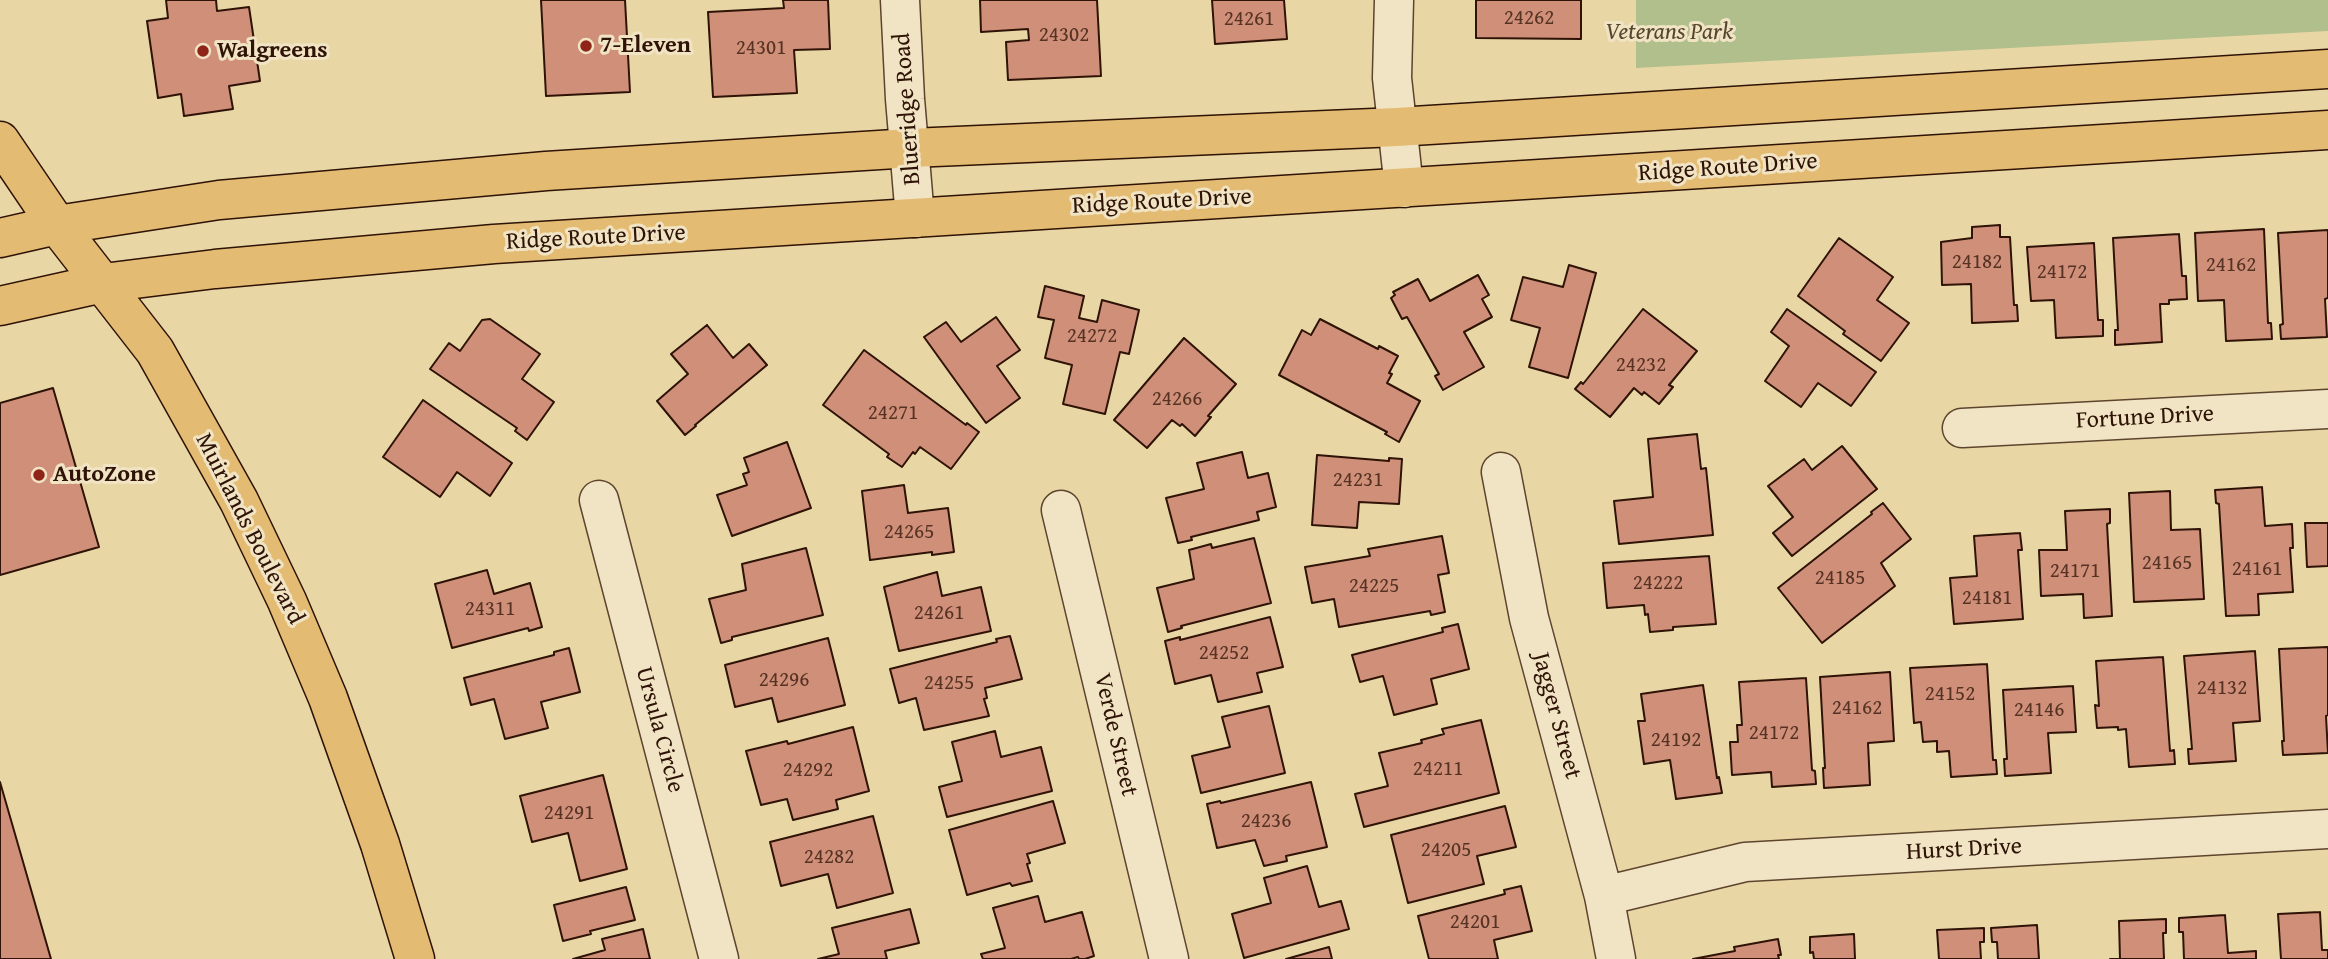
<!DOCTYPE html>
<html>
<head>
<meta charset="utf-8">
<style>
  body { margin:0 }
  canvas { display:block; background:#e9d6a5 }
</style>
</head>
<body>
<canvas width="2328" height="959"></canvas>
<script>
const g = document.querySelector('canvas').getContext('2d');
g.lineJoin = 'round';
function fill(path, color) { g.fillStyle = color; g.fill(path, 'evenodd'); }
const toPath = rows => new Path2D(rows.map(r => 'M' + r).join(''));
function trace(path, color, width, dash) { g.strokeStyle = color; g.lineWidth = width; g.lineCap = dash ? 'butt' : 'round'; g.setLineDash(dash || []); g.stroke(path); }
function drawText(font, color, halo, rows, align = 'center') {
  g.font = font + ' "Gentium Book Plus",serif'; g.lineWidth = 6; g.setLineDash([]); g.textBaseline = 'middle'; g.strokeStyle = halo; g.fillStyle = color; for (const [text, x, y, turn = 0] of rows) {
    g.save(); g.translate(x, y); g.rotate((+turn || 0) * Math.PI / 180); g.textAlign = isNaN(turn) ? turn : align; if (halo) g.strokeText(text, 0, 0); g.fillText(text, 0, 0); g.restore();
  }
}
const green = toPath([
  [1636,0,2328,0,2328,31,1636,68]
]);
const building = toPath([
  [166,0,216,0,217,11,249,7,260,81,229,86,233,109,184,116,181,94,158,98,147,21,168,18,166,0],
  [541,0,625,0,630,92,546,96,541,0],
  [783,0,828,0,830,49,794,50,797,93,713,97,708,12,784,8,783,0],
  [980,0,1097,0,1101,76,1008,80,1006,42,1029,40,1028,29,981,32,980,0],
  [1212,0,1284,0,1287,39,1215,44,1212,0],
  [1476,0,1581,0,1581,39,1476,38,1476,0],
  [2000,225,2000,237,2010,237,2014,305,2017,305,2018,321,1972,323,1971,284,1942,285,1941,242,1972,238,1972,227,2000,225],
  [2264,229,2268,323,2271,323,2272,339,2226,341,2224,300,2198,301,2195,233,2264,229],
  [2328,230,2328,298,2325,299,2327,337,2281,339,2280,325,2283,324,2278,233,2328,230],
  [2179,234,2182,276,2186,276,2187,299,2169,300,2169,304,2160,304,2162,342,2115,345,2115,330,2118,330,2113,238,2179,234],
  [1839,238,1893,277,1877,300,1909,323,1881,361,1843,334,1845,331,1798,296,1839,238],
  [2094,243,2098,320,2103,320,2103,336,2056,338,2054,300,2031,301,2027,247,2094,243],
  [1569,265,1596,273,1568,378,1529,367,1540,328,1511,320,1523,277,1563,287,1569,265],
  [1478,275,1489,295,1482,299,1492,317,1464,332,1484,367,1443,390,1435,376,1439,374,1407,317,1402,319,1391,298,1395,295,1393,292,1418,279,1430,301,1478,275],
  [1045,286,1084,296,1079,318,1097,322,1102,300,1139,310,1129,354,1120,352,1105,414,1063,404,1072,365,1045,358,1054,320,1038,317,1045,286],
  [1643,309,1697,351,1669,385,1673,387,1659,404,1644,392,1642,395,1634,388,1610,417,1575,389,1581,382,1583,384,1643,309],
  [1787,309,1876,372,1851,406,1818,383,1801,407,1765,381,1789,346,1771,332,1787,309],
  [996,317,1020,350,997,366,1020,398,986,423,924,337,946,322,961,342,996,317],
  [490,319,540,354,522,379,554,402,527,440,515,431,517,428,430,369,449,343,460,351,482,320,490,319],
  [1320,319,1378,349,1379,346,1398,356,1389,373,1392,374,1387,383,1420,401,1399,442,1385,434,1387,432,1279,375,1302,330,1311,335,1320,319],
  [707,325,733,358,749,344,767,365,695,425,696,426,685,435,657,401,688,374,671,354,707,325],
  [1184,338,1236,384,1208,416,1211,417,1195,436,1182,424,1180,426,1172,420,1147,448,1114,420,1184,338],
  [864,350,966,425,967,423,979,432,951,469,920,447,915,454,913,452,902,467,887,457,889,454,823,405,864,350],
  [53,388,99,547,0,575,0,403,53,388],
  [423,400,512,463,490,496,457,472,440,497,383,457,423,400],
  [1697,434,1701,469,1706,468,1713,535,1619,544,1614,501,1653,497,1648,439,1697,434],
  [787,442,811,508,732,536,717,495,747,485,743,474,749,472,744,458,787,442],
  [1842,446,1877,489,1792,556,1773,533,1793,517,1768,486,1804,459,1812,470,1842,446],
  [1242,452,1248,478,1268,473,1276,507,1257,512,1259,520,1191,537,1192,540,1178,543,1166,498,1204,489,1197,463,1242,452],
  [1317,455,1389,461,1389,458,1402,459,1399,504,1359,502,1357,528,1312,525,1317,455],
  [904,485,908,513,948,508,954,552,932,555,932,552,870,560,862,491,904,485],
  [2262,487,2265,526,2292,524,2293,548,2290,548,2293,592,2258,594,2259,615,2226,616,2219,504,2216,503,2215,490,2262,487],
  [2170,491,2171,530,2200,529,2204,599,2134,602,2129,493,2170,491],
  [1883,503,1911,539,1881,563,1895,586,1822,643,1778,588,1872,514,1871,512,1883,503],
  [2110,509,2110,523,2107,524,2112,616,2084,618,2083,594,2041,596,2039,550,2067,550,2065,511,2110,509],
  [2305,523,2328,523,2328,566,2307,567,2305,523],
  [2020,533,2022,550,2018,550,2023,619,1954,624,1950,578,1977,576,1974,536,2020,533],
  [1442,536,1449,573,1438,575,1445,612,1431,615,1430,611,1339,627,1334,599,1312,603,1305,567,1370,556,1368,549,1442,536],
  [1254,538,1271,603,1181,626,1182,628,1168,632,1157,588,1194,579,1189,550,1211,544,1212,548,1254,538],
  [806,548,823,615,732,637,732,640,721,643,709,599,746,590,742,564,806,548],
  [1709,556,1716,624,1673,627,1673,630,1650,632,1648,614,1645,615,1644,605,1607,608,1603,563,1709,556],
  [487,570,494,594,530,583,542,627,529,631,528,628,452,648,435,584,487,570],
  [937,572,942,596,981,587,991,631,899,651,884,587,937,572],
  [1270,617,1283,667,1257,673,1262,692,1218,702,1211,675,1175,684,1165,641,1180,637,1180,640,1270,617],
  [1458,624,1469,669,1431,679,1437,704,1394,715,1383,676,1360,682,1352,655,1443,632,1442,628,1458,624],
  [1010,636,1022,679,985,688,987,698,984,699,989,716,924,730,916,698,899,703,890,669,997,642,996,639,1010,636],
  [828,638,845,705,778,722,772,698,735,707,725,665,828,638],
  [2328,647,2328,715,2326,716,2328,753,2283,755,2282,741,2284,741,2279,649,2328,647],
  [569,648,580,692,541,702,548,728,505,739,494,699,471,705,464,678,554,655,554,652,569,648],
  [2255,651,2260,721,2233,723,2236,761,2189,764,2188,749,2192,749,2184,656,2255,651],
  [2163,657,2170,751,2174,750,2175,764,2129,767,2126,729,2118,730,2118,727,2097,728,2095,705,2099,706,2096,661,2163,657],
  [1987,664,1993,760,1996,760,1997,774,1951,777,1949,751,1937,752,1937,741,1923,742,1921,722,1914,723,1910,668,1987,664],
  [1890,672,1894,741,1868,743,1870,785,1824,788,1823,768,1825,768,1820,677,1890,672],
  [1806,678,1812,770,1815,771,1816,784,1772,787,1771,772,1732,775,1730,742,1738,742,1737,725,1742,725,1739,682,1806,678],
  [1703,685,1717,778,1719,777,1722,793,1676,799,1670,760,1644,764,1638,721,1645,721,1641,694,1703,685],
  [2073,686,2076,732,2048,733,2051,773,2005,776,2004,759,2007,759,2003,690,2073,686],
  [1269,706,1285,773,1201,793,1192,756,1230,747,1222,717,1269,706],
  [1481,720,1499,793,1364,827,1355,794,1388,786,1379,753,1422,743,1421,740,1444,734,1442,729,1481,720],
  [853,727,869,791,836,800,838,809,793,820,787,799,761,805,746,751,787,741,788,744,853,727],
  [995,731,1001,757,1041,747,1052,791,947,817,939,787,962,781,952,742,995,731],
  [603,775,627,869,580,881,568,833,532,842,520,796,603,775],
  [0,782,51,959,0,959,0,782],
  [1311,782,1327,847,1286,856,1287,861,1264,866,1255,840,1217,848,1207,804,1220,801,1221,803,1311,782],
  [1053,801,1065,843,1027,854,1030,863,1027,864,1032,881,1012,886,1010,883,967,895,949,830,1053,801],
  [1505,806,1516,847,1477,856,1484,884,1408,903,1391,835,1505,806],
  [873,816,893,893,837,908,828,874,781,886,770,842,873,816],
  [1307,866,1319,907,1341,901,1349,929,1244,958,1232,914,1271,903,1264,878,1307,866],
  [1521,886,1532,931,1494,940,1498,959,1429,959,1418,916,1505,894,1504,890,1521,886],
  [626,887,635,920,590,931,591,934,563,941,554,905,626,887],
  [1038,896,1045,922,1082,912,1094,956,1085,959,1079,959,1078,957,1071,959,983,959,981,954,1005,948,993,908,1038,896],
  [910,909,919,943,885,951,887,959,818,959,839,954,832,928,910,909],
  [2320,912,2322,950,2328,950,2328,959,2281,959,2278,914,2320,912],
  [2225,915,2228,953,2256,951,2256,959,2184,959,2183,932,2179,932,2179,918,2225,915],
  [2166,919,2166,933,2163,933,2164,959,2110,959,2120,959,2119,921,2166,919],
  [2037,925,2039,959,1998,959,1997,942,1992,942,1991,928,2037,925],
  [1984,928,1984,942,1980,942,1981,959,1939,959,1937,930,1984,928],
  [643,929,650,959,573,959,605,950,602,939,643,929],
  [1854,934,1855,959,1814,959,1813,952,1810,953,1810,937,1854,934],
  [1778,939,1781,955,1778,955,1779,959,1693,959,1735,951,1734,947,1778,939],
  [1329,947,1332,959,1286,959,1329,947]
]);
const minor = toPath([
  [900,0,905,99,915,218],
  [1394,0,1392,78,1404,188],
  [1962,428,2328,409],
  [1501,472,1529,618,1604,896,1616,959],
  [599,500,719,959],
  [1061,510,1169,959],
  [1604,896,1745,862,2328,829]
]);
const major = toPath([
  [0,141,57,225,155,351,239,501,287,601,328,698,380,844,415,959],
  [0,238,57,225,219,200,546,171,911,148,1397,127,2328,69],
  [0,306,103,283,215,269,494,244,2328,130]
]);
const markers = [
  [586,46,7,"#8f2418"],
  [203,51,7,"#8f2418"],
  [39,475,7,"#8f2418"]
];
const numberNames = [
  ["24262",1529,19],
  ["24261",1249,20],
  ["24302",1064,36],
  ["24301",761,49],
  ["24182",1977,263],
  ["24162",2231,266],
  ["24172",2062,273],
  ["24272",1092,337],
  ["24232",1641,366],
  ["24266",1177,400],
  ["24271",893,414],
  ["24231",1358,481],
  ["24265",909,533],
  ["24165",2167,564],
  ["24161",2257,570],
  ["24171",2075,572],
  ["24185",1840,579],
  ["24222",1658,584],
  ["24225",1374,587],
  ["24181",1987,599],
  ["24311",490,610],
  ["24261",939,614],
  ["24252",1224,654],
  ["24296",784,681],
  ["24255",949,684],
  ["24132",2222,689],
  ["24152",1950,695],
  ["24162",1857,709],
  ["24146",2039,711],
  ["24172",1774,734],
  ["24192",1676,741],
  ["24211",1438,770],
  ["24292",808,771],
  ["24291",569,814],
  ["24236",1266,822],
  ["24205",1446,851],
  ["24282",829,858],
  ["24201",1475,923]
];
const parkNames = [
  ["Veterans Park",1669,33]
];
const poiNames = [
  ["7-Eleven",600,46],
  ["Walgreens",217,51],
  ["AutoZone",53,475]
];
const streetNames = [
  ["Blueridge Road",908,109,-94],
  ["Ridge Route Drive",1728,168,-4],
  ["Ridge Route Drive",1162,202,-3],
  ["Ridge Route Drive",596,238,-3],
  ["Fortune Drive",2145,418,-3],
  ["Muirlands Boulevard",249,529,63],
  ["Jagger Street",1556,716,75],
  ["Ursula Circle",659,730,75],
  ["Verde Street",1115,735,77],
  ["Hurst Drive",1964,850,-3]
];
fill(green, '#b0bf8b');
fill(building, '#cf8f79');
trace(building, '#2e1306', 2);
trace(minor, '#5d442e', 41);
trace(major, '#2e1306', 41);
trace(minor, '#f1e4c4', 38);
trace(major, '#e4bb72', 38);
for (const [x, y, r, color] of markers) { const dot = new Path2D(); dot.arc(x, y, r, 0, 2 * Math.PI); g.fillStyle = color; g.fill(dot); trace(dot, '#f1e4c4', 2.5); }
drawText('21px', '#563223', null, numberNames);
drawText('italic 24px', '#55472e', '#f1e4c4', parkNames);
drawText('bold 24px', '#2e1306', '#f1e4c4', poiNames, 'left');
drawText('24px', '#2e1306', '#f1e4c4', streetNames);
</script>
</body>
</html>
